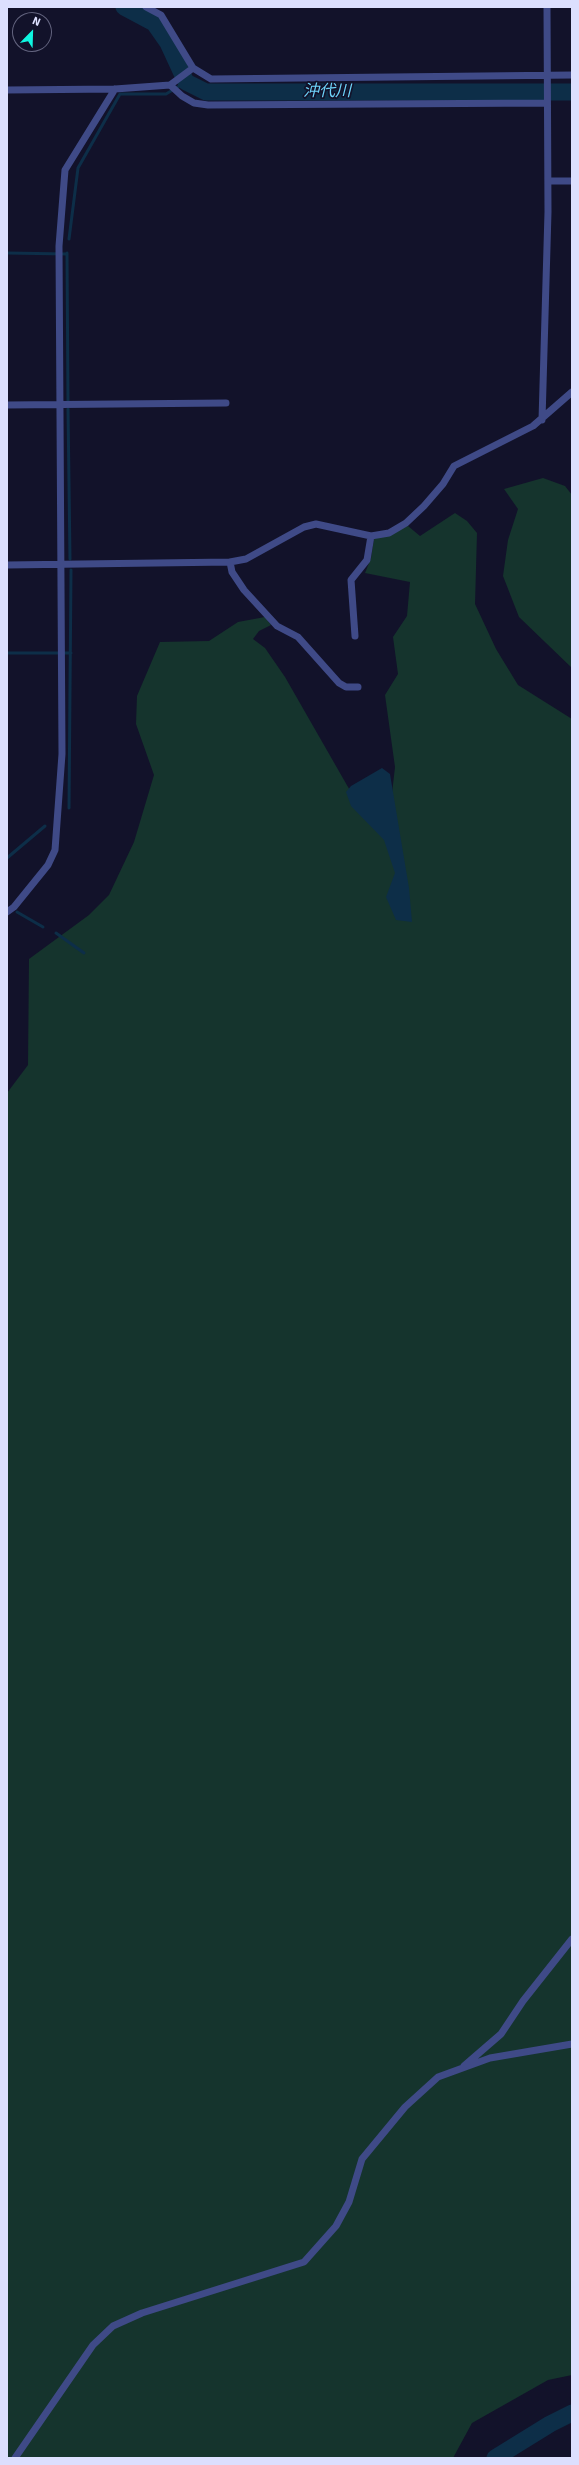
<!DOCTYPE html>
<html>
<head>
<meta charset="utf-8">
<style>
  body { margin:0 }
  #map { position:relative; width:579px; height:2465px; overflow:hidden; background:#12122a; font-family:Signika,sans-serif }
  canvas { display:block }
  .frame { position:absolute; inset:0; border:8px solid #dcdffe; pointer-events:none }
  .north { position:absolute; left:12px; top:12px; width:40px; height:40px; box-sizing:border-box; background:#12122a; border:1px solid #63647f; border-radius:50%; rotate:23deg; font-size:11px; font-weight:700; line-height:16px; text-align:center; color:#dcdffe }
  .north::after { content:''; display:block; margin:auto; width:14px; height:18px; background:#0ff6e1; clip-path:polygon(50% 0,100% 100%,50% 72%,0 100%) }
</style>
</head>
<body>
<div id="map">
<canvas width="579" height="2465"></canvas>
<div class="frame"></div>
<div class="north">N</div>
</div>
<script>
const g = document.querySelector('canvas').getContext('2d');
g.lineJoin = 'round';
function fill(path, color) { g.fillStyle = color; g.fill(path, 'evenodd'); }
const toPath = rows => new Path2D(rows.map(r => 'M' + r).join(''));
function trace(path, color, width, dash) { g.strokeStyle = color; g.lineWidth = width; g.lineCap = dash ? 'butt' : 'round'; g.setLineDash(dash || []); g.stroke(path); }
function drawText(font, color, halo, rows, align = 'center') {
  g.font = font + ' Signika,"Noto Sans JP",sans-serif'; g.lineWidth = 3.5; g.setLineDash([]); g.textBaseline = 'middle'; g.strokeStyle = halo; g.fillStyle = color; for (const [text, x, y, turn = 0] of rows) {
    g.save(); g.translate(x, y); g.rotate((+turn || 0) * Math.PI / 180); g.textAlign = isNaN(turn) ? turn : align; if (halo) g.strokeText(text, 0, 0); g.fillText(text, 0, 0); g.restore();
  }
}
const green = toPath([
  [543,478,565,486,572,495,572,668,519,617,503,576,508,540,518,509,504,489],
  [455,513,467,521,477,533,475,604,496,649,518,685,572,719,572,2375,548,2380,472,2423,453,2458,7,2458,7,1093,28,1065,29,959,89,915,109,895,134,842,154,775,136,724,137,696,160,642,209,641,238,622,265,617,271,625,259,631,253,639,265,648,285,677,348,787,377,829,389,820,395,767,385,695,398,674,393,637,407,616,410,582,365,573,371,558,374,539,408,526,420,536]
]);
const water = toPath([
  [382,768,390,774,409,888,412,922,396,920,386,897,395,873,384,840,351,806,346,792,351,786]
]);
const stream = toPath([
  [69,239,78,168,120,94,166,94,186,82],
  [7,253,67,254],
  [67,253,68,401],
  [68,409,70,559],
  [7,653,71,653],
  [69,808,71,570],
  [7,858,45,826],
  [17,912,43,927],
  [56,933,84,953]
]);
const river = toPath([
  [124,7,154,23,168,43,186,82,206,92,572,92],
  [495,2458,550,2424,572,2413]
]);
const street = toPath([
  [146,7,161,15,193,68,211,79,572,75],
  [170,85,182,96,194,103,208,105,547,103],
  [7,90,115,89,170,85,193,68],
  [548,181,572,181],
  [7,405,226,403],
  [542,420,548,212,547,7],
  [230,562,232,572,244,590,277,626,298,637,339,683,346,687,358,687],
  [7,565,230,562,246,559,304,527,316,524,371,536,389,533,406,523,424,506,443,484,454,466,533,426,572,392],
  [355,636,351,580,367,560,371,536],
  [7,912,14,907,48,865,55,850,62,754,59,246,65,170,115,89],
  [464,2066,501,2034,523,2001,572,1939],
  [15,2458,93,2345,113,2326,142,2313,304,2262,336,2226,349,2202,362,2159,405,2107,438,2077,490,2058,572,2044]
]);
const waterNames = [
  ["沖代川",327,92]
];
fill(green, '#15342d');
fill(water, '#0d2e48');
trace(stream, '#0d2e48', 3);
trace(river, '#0d2e48', 17);
trace(street, '#3f4a87', 7);
drawText('italic 16px', '#6ed4fa', '#12122a', waterNames);
</script>
</body>
</html>
